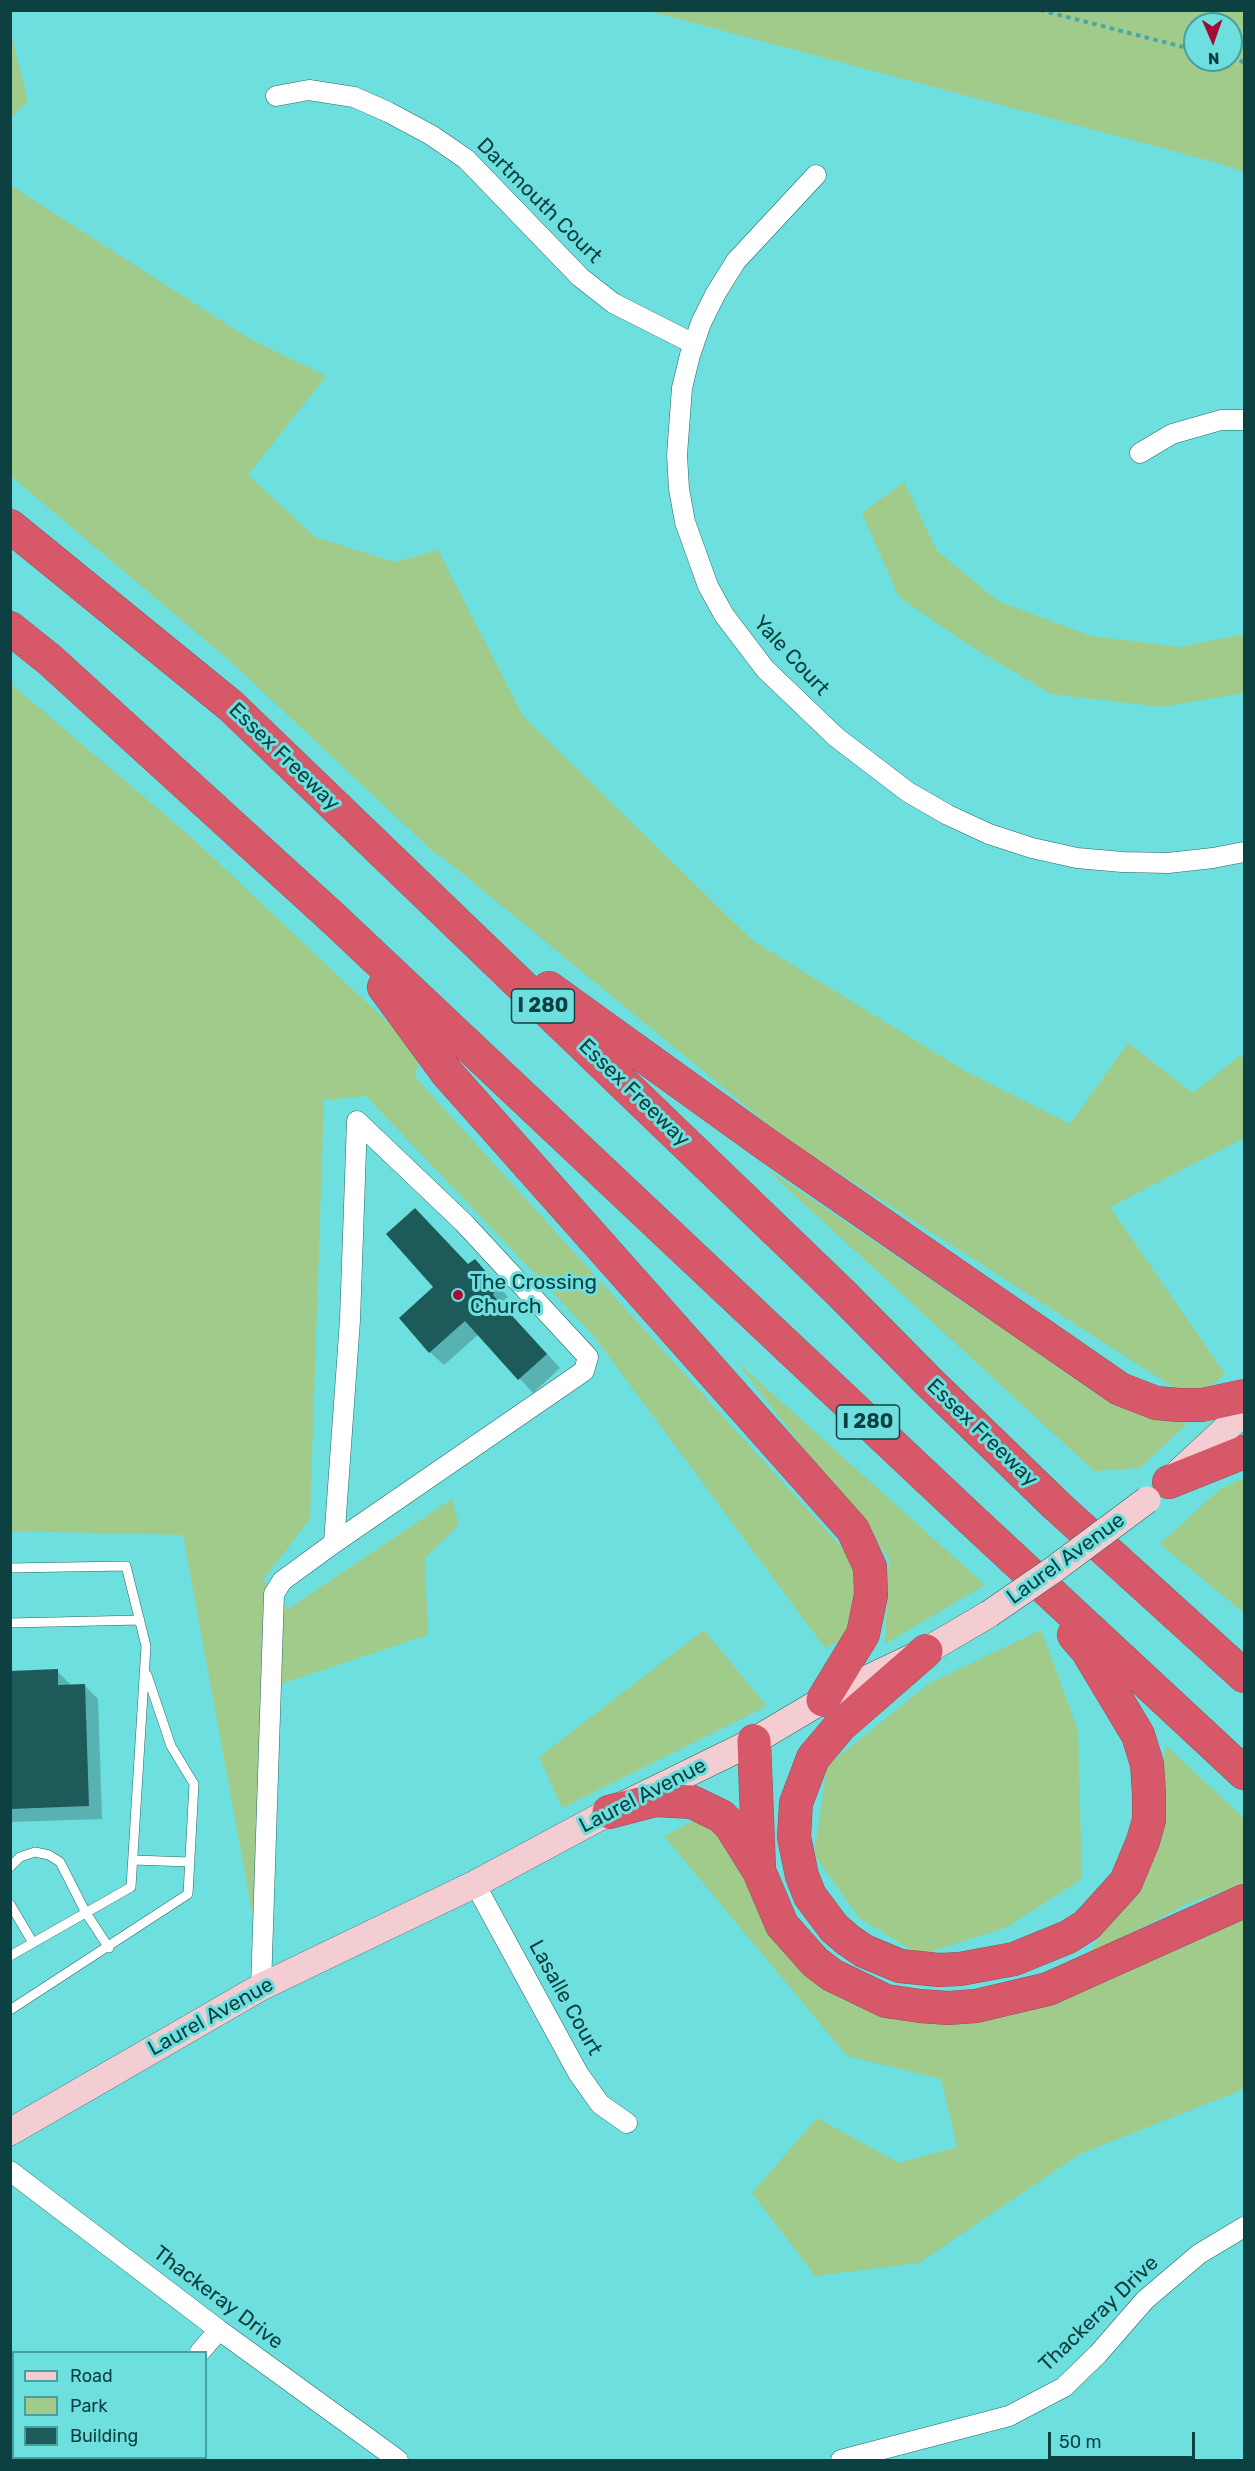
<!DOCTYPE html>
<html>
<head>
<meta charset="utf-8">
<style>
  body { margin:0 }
  #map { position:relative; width:1255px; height:2471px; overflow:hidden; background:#6ddfde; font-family:Rubik,sans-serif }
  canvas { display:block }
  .frame { position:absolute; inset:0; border:12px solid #0d4040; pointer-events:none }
  .legend { position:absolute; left:12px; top:2351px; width:195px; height:108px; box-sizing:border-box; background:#6ddfde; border:2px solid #479f9f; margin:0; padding:8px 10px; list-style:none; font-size:18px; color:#0d4040 }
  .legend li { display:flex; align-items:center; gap:12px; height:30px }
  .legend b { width:30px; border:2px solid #479f9f }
  .north { position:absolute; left:1183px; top:12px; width:60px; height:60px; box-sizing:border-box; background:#6ddfde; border:2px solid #479f9f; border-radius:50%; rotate:178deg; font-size:16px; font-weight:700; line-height:24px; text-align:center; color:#0d4040 }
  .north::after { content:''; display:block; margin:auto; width:21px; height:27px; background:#a50936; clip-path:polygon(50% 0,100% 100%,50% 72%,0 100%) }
  .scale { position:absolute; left:1048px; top:2432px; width:147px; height:27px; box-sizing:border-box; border:3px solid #0d4040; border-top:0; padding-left:8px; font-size:18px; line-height:21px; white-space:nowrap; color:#0d4040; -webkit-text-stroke:4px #6ddfde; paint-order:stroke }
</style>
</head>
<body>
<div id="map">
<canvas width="1255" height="2471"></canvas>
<div class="frame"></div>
<ul class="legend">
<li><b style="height:8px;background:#f3cdd2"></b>Road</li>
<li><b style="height:16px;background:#a1cb8a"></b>Park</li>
<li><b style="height:16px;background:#1c5b5a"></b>Building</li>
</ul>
<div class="north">N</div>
<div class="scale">50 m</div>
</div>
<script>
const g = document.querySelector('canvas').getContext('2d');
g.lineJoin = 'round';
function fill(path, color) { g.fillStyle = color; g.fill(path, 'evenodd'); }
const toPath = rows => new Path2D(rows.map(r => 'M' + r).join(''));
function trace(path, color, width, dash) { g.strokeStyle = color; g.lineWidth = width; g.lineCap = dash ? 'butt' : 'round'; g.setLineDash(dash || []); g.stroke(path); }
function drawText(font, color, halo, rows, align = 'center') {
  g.font = font + ' Rubik,sans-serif'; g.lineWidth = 6; g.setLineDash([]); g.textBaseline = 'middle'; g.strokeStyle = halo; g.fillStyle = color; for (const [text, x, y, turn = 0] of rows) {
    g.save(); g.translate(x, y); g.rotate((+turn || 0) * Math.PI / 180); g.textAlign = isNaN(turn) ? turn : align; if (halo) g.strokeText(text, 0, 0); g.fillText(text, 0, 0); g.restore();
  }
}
const green = toPath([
  [649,11,1244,11,1244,172,1218,163],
  [1195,24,1231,24,1231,60,1195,60],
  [11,34,28,101,11,118,10,118],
  [10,185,250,339,326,376,248,475,315,537,395,562,438,550,523,716,752,940,965,1071,1070,1124,1128,1043,1193,1093,1239,1056,1244,1058,1244,1138,1110,1207,1225,1374,1206,1390,1184,1394,786,1139,441,856,440,858,230,661,11,476],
  [904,482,937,551,998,601,1091,636,1180,647,1244,634,1244,693,1161,707,1051,694,969,645,899,597,862,513],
  [10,683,191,837,418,1051,416,1078,862,1570,844,1639,825,1648,593,1335,366,1096,324,1100,310,1519,263,1580,288,1609,452,1499,459,1525,425,1558,428,1635,265,1689,258,1944,183,1535,11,1531],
  [764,1167,1108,1400,1188,1423,1140,1468,1094,1471],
  [735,1360,985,1585,885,1644,889,1558],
  [1244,1478,1244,1613,1160,1544,1220,1489],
  [704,1630,767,1706,562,1808,539,1757],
  [1041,1630,1078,1730,1082,1879,1005,1928,920,1955,859,1918,814,1854,827,1766,928,1684],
  [1165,1745,1244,1818,1244,1884,1186,1904,1087,1957,1160,1845],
  [697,1819,713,1821,806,1969,920,2023,1238,1918,1244,1919,1244,2089,1080,2154,919,2263,815,2276,752,2193,817,2118,899,2163,957,2147,941,2079,847,2056,664,1836]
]);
const shadow = toPath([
  [468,1266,489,1275,508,1297,502,1302,507,1308,506,1309,560,1368,533,1393,479,1334,444,1365,430,1352],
  [57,1671,72,1686,84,1685,98,1699,102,1819,10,1822,10,1672]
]);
const building = toPath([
  [415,1208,468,1264,475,1259,495,1282,489,1287,494,1293,493,1295,547,1354,518,1380,465,1321,429,1353,399,1318,433,1287,386,1234],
  [58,1669,58,1685,85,1684,89,1806,10,1809,10,1671]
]);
const path = toPath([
  [1040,10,1195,50],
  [1231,59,1244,62]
]);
const service = toPath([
  [10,1568,126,1566,146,1646,131,1887,10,1956],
  [10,1623,140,1620],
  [133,1860,190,1862],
  [10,1867,20,1857,35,1852,49,1855,60,1862,86,1913,109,1948],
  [10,1904,33,1943],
  [10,2010,188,1894,194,1784,171,1746,147,1675]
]);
const minor = toPath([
  [276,96,309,90,354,97,388,112,431,135,466,159,580,277,613,303,694,344],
  [816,175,736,261,716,293,701,323,690,355,682,388,677,455,679,489,685,522,708,586,724,615,765,669,836,737,908,792,948,815,989,834,1032,848,1077,858,1122,862,1168,863,1213,858,1244,852],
  [1140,453,1172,434,1221,420,1244,420],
  [357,1121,464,1223,588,1357,584,1371,334,1543,350,1320,357,1121],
  [475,1884,578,2073,600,2104,627,2123],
  [261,1987,274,1594,282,1581,334,1543],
  [10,2171,219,2330,398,2460],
  [200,2352,219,2330],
  [91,2460,98,2458],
  [841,2460,1009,2416,1064,2387,1098,2354,1145,2300,1199,2254,1244,2227]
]);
const secondary = toPath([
  [1175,1476,1244,1412],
  [10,2132,261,1987,475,1884,609,1812,754,1741,823,1700,926,1651,989,1614]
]);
const motorway = toPath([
  [10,526,231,706,840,1292,930,1383,1057,1506,1244,1676],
  [10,628,50,660,333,918,973,1521,1244,1773],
  [384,987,447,1073,853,1530,870,1567,871,1595,863,1634,823,1700],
  [549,988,767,1145,1120,1389,1156,1403,1179,1405,1202,1405,1244,1396],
  [1169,1482,1244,1452],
  [926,1651,840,1726,813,1758,796,1803,794,1837,802,1876,810,1896,834,1928,848,1940,864,1951,900,1966,939,1970,960,1969,1014,1959,1068,1937,1087,1925,1126,1882,1143,1841,1149,1820,1149,1794,1147,1764,1138,1735,1087,1650,1074,1635],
  [754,1741,759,1868],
  [609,1812,655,1800,692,1802,721,1816,731,1826,759,1871,782,1925,815,1962,832,1975,886,2001,920,2006,948,2008,976,2006,1048,1989,1244,1901]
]);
const secondaryBridge = toPath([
  [989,1614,1053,1570,1147,1500]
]);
const markers = [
  [458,1295,6,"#a50936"]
];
const shields = [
  [543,1006,63],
  [868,1422,63]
];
const shieldNames = [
  ["I 280",543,1006],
  ["I 280",868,1422]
];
const streetNames = [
  ["Dartmouth Court",539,201,45],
  ["Yale Court",791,656,47],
  ["Essex Freeway",284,757,44],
  ["Essex Freeway",634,1093,44],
  ["Essex Freeway",982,1433,44],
  ["Laurel Avenue",1066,1559,-36],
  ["Laurel Avenue",643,1796,-27],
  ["Lasalle Court",565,1998,61],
  ["Laurel Avenue",211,2017,-29],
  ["Thackeray Drive",218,2298,37],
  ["Thackeray Drive",1099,2314,-44]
];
const poiNames = [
  ["The Crossing",470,1283],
  ["Church",470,1307]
];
fill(green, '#a1cb8a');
fill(shadow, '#0003');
fill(building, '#1c5b5a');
trace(service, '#296666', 10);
trace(minor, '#296666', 21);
trace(secondary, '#296666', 28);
trace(motorway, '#90505b', 34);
trace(path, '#4ba6a6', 4, [4.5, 4.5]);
trace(service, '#fff', 9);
trace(minor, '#fff', 20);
trace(secondary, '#f3cdd2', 27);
trace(motorway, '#d75869', 33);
trace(secondaryBridge, '#296666', 28, []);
trace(secondaryBridge, '#f3cdd2', 27);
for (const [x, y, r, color] of markers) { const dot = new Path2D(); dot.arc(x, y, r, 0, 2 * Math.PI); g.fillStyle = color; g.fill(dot); trace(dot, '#6ddfde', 2); }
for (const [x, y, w] of shields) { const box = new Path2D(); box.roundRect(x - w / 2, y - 17, w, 34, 4.5); g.fillStyle = '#6ddfde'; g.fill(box); trace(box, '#0d4040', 1.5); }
drawText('bold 20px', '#0d4040', null, shieldNames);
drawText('21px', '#0d4040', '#6ddfde', streetNames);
drawText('21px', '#0d4040', '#6ddfde', poiNames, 'left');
</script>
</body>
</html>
